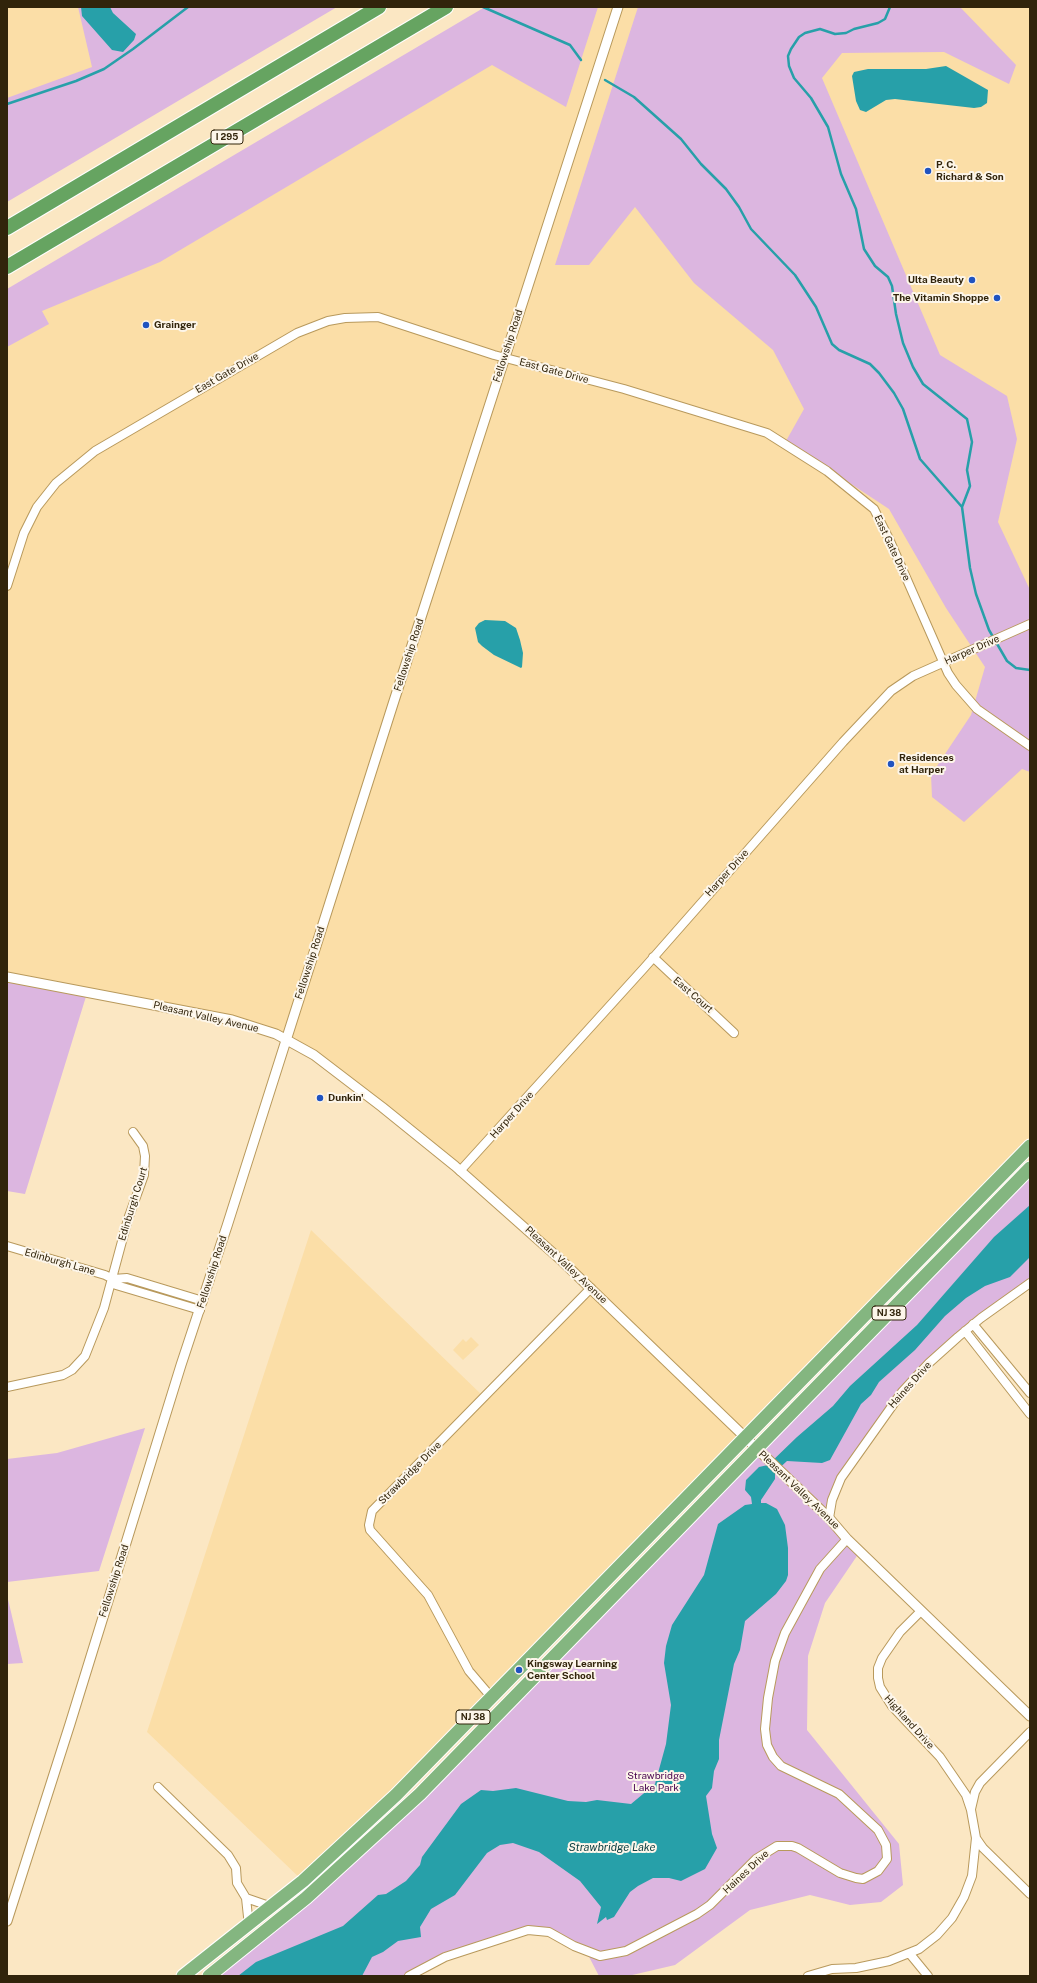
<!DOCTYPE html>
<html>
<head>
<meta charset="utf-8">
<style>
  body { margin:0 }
  #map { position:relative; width:1037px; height:1983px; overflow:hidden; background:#fbe7c3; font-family:"Public Sans",sans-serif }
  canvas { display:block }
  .frame { position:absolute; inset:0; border:8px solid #31240b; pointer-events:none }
</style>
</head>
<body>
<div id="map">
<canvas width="1037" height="1983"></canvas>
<div class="frame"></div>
</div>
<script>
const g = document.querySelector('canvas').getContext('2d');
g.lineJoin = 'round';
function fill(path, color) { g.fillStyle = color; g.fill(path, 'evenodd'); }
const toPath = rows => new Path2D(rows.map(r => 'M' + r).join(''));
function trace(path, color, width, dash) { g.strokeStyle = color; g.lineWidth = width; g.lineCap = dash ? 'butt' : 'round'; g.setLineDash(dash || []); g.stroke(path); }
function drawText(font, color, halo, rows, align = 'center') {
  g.font = font + ' "Public Sans",sans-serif'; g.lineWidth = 4; g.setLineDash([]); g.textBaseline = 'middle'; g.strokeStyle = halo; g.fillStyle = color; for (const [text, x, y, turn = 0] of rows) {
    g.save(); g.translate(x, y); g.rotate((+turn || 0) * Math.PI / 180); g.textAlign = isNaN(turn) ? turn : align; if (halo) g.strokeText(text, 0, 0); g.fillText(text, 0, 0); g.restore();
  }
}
const built = toPath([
  [7,7,313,7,7,189],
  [532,7,1030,7,1030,1146,303,1881,147,1732,311,1230,484,1397,591,1288,460,1171,325,1063,257,1028,7,978,7,312],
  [471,1337,479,1345,463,1360,453,1350,463,1339,466,1342]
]);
const green = toPath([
  [78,7,337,7,7,202,7,98,92,67],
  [485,7,598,7,566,107,492,65,160,262,42,311,49,324,7,347,7,289],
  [638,7,960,7,1016,65,1009,84,944,52,842,53,822,78,940,355,1007,396,1017,439,998,522,1030,590,1030,772,1022,769,964,822,932,797,931,775,971,715,985,667,946,608,889,509,786,441,804,409,773,350,694,283,635,207,589,265,555,265],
  [7,975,88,990,25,1194,7,1191],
  [1030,1168,1030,1284,965,1331,909,1385,835,1492,829,1518,861,1550,825,1603,808,1656,807,1730,899,1844,903,1885,881,1902,850,1905,810,1895,750,1910,675,1965,628,1976,599,1976,586,1951,549,1932,507,1935,410,1976,209,1976,352,1858],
  [145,1428,99,1571,7,1582,7,1459,57,1453],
  [7,1595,23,1663,7,1664]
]);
const water = toPath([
  [81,7,110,7,113,13,136,34,134,40,123,52,112,50,82,16],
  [946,66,988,90,987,103,981,107,974,108,895,99,886,100,866,112,860,110,856,101,852,76,854,72,868,69,926,69],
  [485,620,505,621,516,628,520,640,523,653,522,667,521,668,494,655,482,646,478,642,475,628,479,623],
  [1030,1205,1030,1257,1010,1277,985,1286,966,1298,945,1316,915,1350,879,1382,871,1395,861,1404,830,1460,822,1463,787,1461,775,1472,775,1479,761,1500,761,1503,766,1503,777,1509,785,1525,788,1548,788,1575,786,1581,776,1594,745,1621,740,1650,734,1664,719,1740,719,1759,714,1771,712,1788,706,1796,712,1834,717,1848,705,1869,681,1881,669,1878,653,1878,638,1886,630,1892,614,1917,607,1920,606,1917,597,1924,601,1907,580,1881,539,1852,513,1843,500,1845,487,1853,455,1895,431,1909,420,1927,421,1937,398,1941,383,1952,372,1957,362,1976,238,1976,256,1962,343,1926,378,1895,386,1894,406,1881,420,1865,422,1857,461,1804,481,1790,493,1791,516,1788,568,1801,586,1802,597,1800,631,1804,655,1784,666,1744,671,1705,664,1663,666,1646,672,1625,704,1575,718,1524,745,1505,752,1504,751,1497,745,1490,746,1480,759,1467,768,1465,797,1437,833,1406,850,1386,917,1325,994,1237]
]);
const stream = toPath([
  [483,7,570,45,581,60],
  [890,7,885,19,878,23,854,29,846,33,835,34,820,29,805,33,799,37,791,49,788,56,789,66,794,78,811,98,828,127,841,174,856,209,864,249,875,266,888,277,892,286,896,314,903,343,913,367,923,384,967,419,972,442,967,470,970,486,962,507],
  [605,80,634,97,681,139,701,164,726,189,739,207,751,229,795,275,816,307,832,344,839,350,870,364,879,373,894,393,903,409,920,459,962,507,970,568,976,594,989,630,1007,661,1016,668,1030,670],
  [7,104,76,81,104,69,133,49,188,7]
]);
const minor = toPath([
  [7,586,24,533,37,507,56,483,95,451,297,333,328,321,345,318,378,317,494,355,624,389,767,433,827,471,874,509,890,541,948,673,956,685,977,709,1030,746],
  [653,957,734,1033],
  [460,1171,645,967,843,742,891,691,913,676,1030,624],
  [7,1246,105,1275,113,1279,127,1278,203,1301],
  [113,1279,116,1285,200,1310],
  [973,1324,1030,1393],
  [965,1331,1030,1414],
  [7,1387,63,1375,72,1370,85,1356,104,1308,128,1219,144,1175,145,1156,143,1146,133,1132],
  [829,1518,832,1500,841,1478,902,1392,929,1363,958,1337,981,1318,1030,1283],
  [492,1698,469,1671,428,1595,370,1530,369,1525,372,1511,591,1288],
  [158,1787,228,1855,236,1868,237,1883,246,1898],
  [971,1809,975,1792,980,1783,1030,1732],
  [976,1838,983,1848,1030,1894],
  [249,1926,246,1898,272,1907],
  [910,1954,928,1976],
  [409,1976,445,1957,528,1930,549,1932,574,1946,600,1956,626,1951,697,1914,710,1905,756,1859,777,1846,792,1846,798,1848,840,1873,856,1878,863,1879,878,1871,887,1859,886,1845,878,1830,839,1794,781,1766,773,1757,767,1745,765,1729,768,1698,775,1661,785,1633,820,1569,847,1539],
  [808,1976,832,1969,856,1968,889,1961,919,1949,937,1935,952,1918,964,1897,972,1876,976,1838,971,1810,966,1795,940,1757,892,1706,880,1687,878,1678,878,1668,882,1658,900,1632,921,1611]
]);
const tertiary = toPath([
  [7,977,232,1020,276,1034,314,1055,382,1107,455,1166,562,1261,829,1518,847,1539,1030,1716],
  [7,1921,70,1724,181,1365,227,1226,393,704,618,7]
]);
const trunk = toPath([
  [183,1976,303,1881,396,1795,1030,1146],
  [209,1976,306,1898,420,1794,1030,1168]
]);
const motorway = toPath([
  [7,228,379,7],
  [7,267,446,7]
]);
const markers = [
  [928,171,4,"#2053c0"],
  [972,280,4,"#2053c0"],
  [997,298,4,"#2053c0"],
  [146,325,4,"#2053c0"],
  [891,764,4,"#2053c0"],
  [320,1098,4,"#2053c0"],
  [519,1670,4,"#2053c0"]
];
const shields = [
  [227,137,32],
  [889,1313,34],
  [473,1717,34]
];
const shieldNames = [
  ["I 295",227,137],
  ["NJ 38",889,1313],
  ["NJ 38",473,1717]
];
const poiNames = [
  ["P. C.",936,165],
  ["Richard & Son",936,177],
  ["Ulta Beauty",964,280,"right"],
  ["The Vitamin Shoppe",989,298,"right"],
  ["Grainger",154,325],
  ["Residences",899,758],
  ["at Harper",899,770],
  ["Dunkin'",328,1098],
  ["Kingsway Learning",527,1664],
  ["Center School",527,1676]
];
const streetNames = [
  ["Fellowship Road",508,346,-72],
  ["East Gate Drive",554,371,15],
  ["East Gate Drive",227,373,-30],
  ["East Gate Drive",892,548,65],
  ["Harper Drive",972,650,-24],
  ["Fellowship Road",409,655,-72],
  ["Harper Drive",727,873,-48],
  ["Fellowship Road",310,963,-72],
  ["East Court",693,995,41],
  ["Pleasant Valley Avenue",206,1017,13],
  ["Harper Drive",512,1115,-48],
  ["Edinburgh Court",133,1204,-73],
  ["Edinburgh Lane",60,1262,16],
  ["Pleasant Valley Avenue",566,1265,43],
  ["Fellowship Road",212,1272,-72],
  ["Haines Drive",910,1385,-48],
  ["Strawbridge Drive",410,1473,-45],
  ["Pleasant Valley Avenue",799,1490,44],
  ["Fellowship Road",114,1581,-72],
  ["Highland Drive",909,1722,48],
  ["Haines Drive",746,1872,-43]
];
const parkNames = [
  ["Strawbridge",656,1776],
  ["Lake Park",656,1788]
];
const waterNames = [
  ["Strawbridge Lake",612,1848]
];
fill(built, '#fbdea7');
fill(green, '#dcb6e0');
fill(water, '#27a0a9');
trace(stream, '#27a0a9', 2.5);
trace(minor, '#b8995c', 10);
trace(tertiary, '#b8995c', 11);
trace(trunk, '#fff', 15);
trace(motorway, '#fff', 16);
trace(minor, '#fff', 8);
trace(tertiary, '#fff', 9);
trace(trunk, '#84b680', 13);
trace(motorway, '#66a461', 14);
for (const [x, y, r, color] of markers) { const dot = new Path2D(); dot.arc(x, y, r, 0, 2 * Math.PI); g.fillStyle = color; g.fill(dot); trace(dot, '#fdf6ea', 1.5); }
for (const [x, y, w] of shields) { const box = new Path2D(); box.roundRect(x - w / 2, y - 7, w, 14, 3); g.fillStyle = '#fdf6ea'; g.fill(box); trace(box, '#31240b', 1); }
drawText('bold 9px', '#31240b', null, shieldNames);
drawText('bold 10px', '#31240b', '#fdf6ea', poiNames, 'left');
drawText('10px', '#31240b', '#fdf6ea', streetNames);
drawText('10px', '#480550', '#fdf6ea', parkNames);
drawText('italic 11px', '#0e4145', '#fdf6ea', waterNames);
</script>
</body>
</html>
